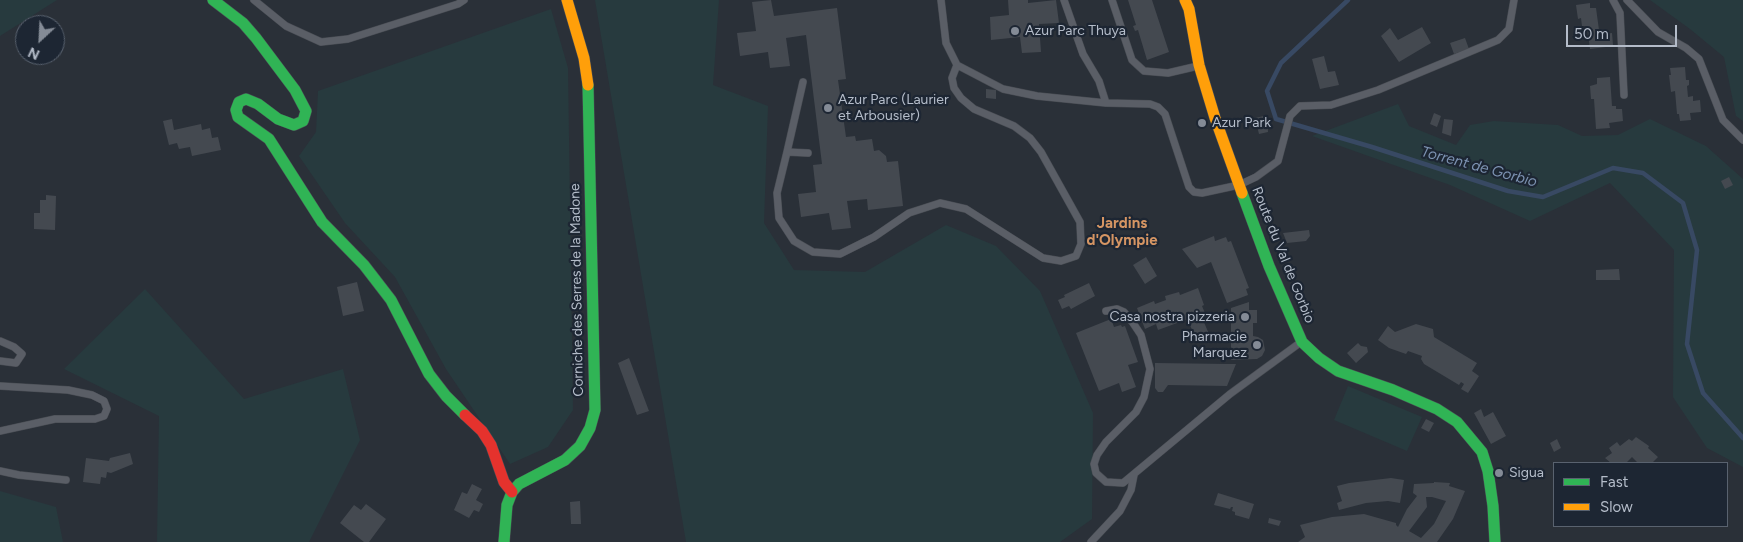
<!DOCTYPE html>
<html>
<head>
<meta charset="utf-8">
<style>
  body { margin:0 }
  #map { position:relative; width:1743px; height:542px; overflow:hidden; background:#2a3038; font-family:Figtree,sans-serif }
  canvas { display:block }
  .legend { position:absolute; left:1553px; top:462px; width:175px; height:65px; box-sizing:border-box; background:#1d2633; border:1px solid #59626f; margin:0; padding:6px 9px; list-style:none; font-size:15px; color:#b4bcc9 }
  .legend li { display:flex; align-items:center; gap:10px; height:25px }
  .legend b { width:25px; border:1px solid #59626f }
  .north { position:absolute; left:15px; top:15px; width:50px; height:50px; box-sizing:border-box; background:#1d2633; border:1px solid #59626f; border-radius:50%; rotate:205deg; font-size:14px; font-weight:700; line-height:20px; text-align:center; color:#b4bcc9 }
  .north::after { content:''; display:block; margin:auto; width:18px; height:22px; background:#848b96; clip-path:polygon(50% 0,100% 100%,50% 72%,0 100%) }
  .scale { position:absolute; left:1566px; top:25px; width:111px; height:22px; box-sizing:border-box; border:2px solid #b4bcc9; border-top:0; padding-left:6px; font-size:15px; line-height:18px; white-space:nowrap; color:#b4bcc9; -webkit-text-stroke:4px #1d2633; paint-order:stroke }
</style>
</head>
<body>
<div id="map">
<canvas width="1743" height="542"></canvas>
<ul class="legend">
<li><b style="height:6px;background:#30b455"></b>Fast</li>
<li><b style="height:6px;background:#ff9f0a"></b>Slow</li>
</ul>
<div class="north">N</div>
<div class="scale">50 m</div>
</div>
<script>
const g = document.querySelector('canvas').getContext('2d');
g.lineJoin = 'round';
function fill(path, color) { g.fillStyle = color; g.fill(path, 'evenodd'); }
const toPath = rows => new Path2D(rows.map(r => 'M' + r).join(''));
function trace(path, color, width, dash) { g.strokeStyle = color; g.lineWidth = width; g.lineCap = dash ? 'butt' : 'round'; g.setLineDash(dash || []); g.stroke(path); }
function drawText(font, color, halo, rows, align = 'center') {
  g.font = font + ' Figtree,sans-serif'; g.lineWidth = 4.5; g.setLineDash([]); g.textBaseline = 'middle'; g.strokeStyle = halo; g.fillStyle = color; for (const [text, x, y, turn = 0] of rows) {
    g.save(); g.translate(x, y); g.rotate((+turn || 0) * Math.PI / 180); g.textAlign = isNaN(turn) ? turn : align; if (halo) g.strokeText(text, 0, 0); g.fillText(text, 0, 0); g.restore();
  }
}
const green = toPath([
  [0,0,57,0,0,36],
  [595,0,719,0,713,85,768,106,764,223,794,270,865,272,946,225,996,246,1040,291,1093,413,1092,519,1060,542,686,542],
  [1650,0,1743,0,1743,121,1736,116,1724,57,1690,29],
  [551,9,568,68,573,410,548,447,510,464,446,369,395,277,345,223,299,156,316,132,318,91],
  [1398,104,1409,126,1456,145,1470,125,1494,121,1558,125,1582,136,1618,135,1650,119,1706,146,1743,179,1743,467,1707,448,1673,397,1674,250,1610,183,1530,221,1450,185,1312,136],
  [145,289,244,399,343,369,360,440,309,542,157,542,159,416,64,369],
  [1348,386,1422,417,1407,451,1334,420],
  [0,491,56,507,63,542,0,542]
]);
const stream = toPath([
  [1348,0,1281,63,1267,91,1276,119,1372,147,1508,191,1543,197,1613,168,1643,173,1683,203,1697,250,1687,344,1703,393,1743,438]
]);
const building = toPath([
  [771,0,774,16,837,8,846,79,838,80,846,137,855,136,856,141,872,139,874,151,879,150,886,156,887,162,898,161,903,206,868,210,867,199,847,201,851,228,832,230,829,213,801,217,798,194,816,192,813,165,822,164,806,35,786,38,790,66,770,68,768,52,740,56,737,33,756,31,752,2],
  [1008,0,1028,0,1028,3,1056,0,1059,23,1039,24,1041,52,1022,53,1020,37,991,40,990,17,1009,15],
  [1128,0,1152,0,1169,52,1147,60,1138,30,1135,31,1133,26,1136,25],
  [1590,3,1590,8,1596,8,1599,30,1604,30,1604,34,1612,33,1613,45,1606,45,1606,47,1590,49,1587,26,1582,26,1581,18,1578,19,1576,5],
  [1422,27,1431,43,1399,62,1381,36,1390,28,1398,40],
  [1465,38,1469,49,1454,54,1450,43],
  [1324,56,1328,72,1335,71,1339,85,1320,89,1312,59],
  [1685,67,1686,80,1689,80,1689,85,1687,86,1688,97,1693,96,1693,101,1700,100,1701,112,1690,113,1691,120,1680,121,1679,114,1677,114,1675,91,1671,92,1669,75,1671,75,1670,68],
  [1610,77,1612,106,1616,106,1616,109,1622,109,1623,121,1609,123,1610,128,1596,129,1594,99,1591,99,1590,86,1597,84,1597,78],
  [986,89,996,90,996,99,986,98],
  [1434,113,1441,116,1437,127,1430,124],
  [1264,116,1264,120,1267,120,1268,132,1259,134,1255,118],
  [172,119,174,130,201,124,202,130,210,128,212,138,218,137,221,150,192,156,190,147,179,149,177,143,169,145,163,121],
  [1444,119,1453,120,1451,136,1442,133],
  [1729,177,1733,185,1725,189,1721,181],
  [46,195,56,196,55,230,34,229,34,213,40,213,40,200,46,200],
  [1309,230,1310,236,1306,241,1287,243,1283,233],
  [1214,236,1215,241,1226,237,1228,242,1231,241,1249,288,1246,289,1248,295,1227,303,1211,262,1197,268,1182,249],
  [1146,257,1157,276,1145,284,1133,265],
  [1619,269,1620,280,1596,280,1596,270],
  [357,282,364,311,343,316,337,287],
  [1089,283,1095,296,1071,309,1069,306,1062,309,1058,300,1065,297,1064,295],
  [1198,288,1204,305,1202,306,1207,318,1203,320,1209,334,1195,339,1188,319,1158,330,1156,324,1145,329,1137,308,1154,301,1155,304,1166,300,1165,296,1179,292,1180,295],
  [1249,302,1249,310,1257,310,1257,323,1253,323,1253,336,1258,337,1263,340,1265,350,1262,356,1257,359,1231,360,1231,308],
  [1111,319,1114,327,1121,325,1122,327,1125,326,1138,362,1128,365,1136,387,1122,392,1119,383,1099,391,1076,333],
  [1416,324,1433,329,1434,337,1477,363,1472,371,1479,376,1468,393,1461,389,1464,384,1461,382,1459,385,1424,364,1421,359,1422,356,1408,351,1406,354,1389,348,1378,340,1388,326,1395,332],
  [1358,343,1361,346,1367,347,1368,352,1356,363,1347,353],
  [629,358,649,411,637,415,618,363],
  [1155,363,1227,364,1236,364,1227,386,1168,385,1163,392,1158,392,1155,388],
  [1481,409,1484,417,1493,412,1506,436,1491,444,1474,413],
  [1426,419,1434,423,1429,432,1421,428],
  [1636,437,1649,446,1648,448,1658,457,1652,463,1638,463,1632,457,1626,463,1611,463,1605,458,1612,453,1609,448,1617,442,1620,446,1629,439,1632,441],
  [1557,439,1561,448,1554,452,1550,443],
  [130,453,133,464,111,473,107,472,106,478,101,477,100,484,83,482,86,458,109,461,110,458],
  [1391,478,1404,480,1400,503,1388,501,1366,503,1339,510,1337,503,1342,501,1337,486,1349,483],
  [1434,482,1450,483,1449,486,1465,491,1453,519,1437,542,1298,542,1305,537,1300,525,1332,517,1364,514,1396,523,1396,525,1398,527,1407,509,1417,496,1413,493,1414,484,1434,483],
  [1426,497,1432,497,1446,501,1434,524,1421,538,1409,531,1427,507],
  [472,484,482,489,476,500,483,504,479,512,474,510,469,518,454,510,462,492,467,494],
  [1218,493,1254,504,1249,519,1235,515,1235,512,1232,511,1233,507,1231,507,1230,509,1214,505],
  [580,501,581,524,571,524,570,502],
  [366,504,386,519,369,542,364,542,340,523,354,505,361,510],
  [1269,518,1281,521,1279,526,1268,523]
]);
const lane = toPath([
  [254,0,286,26,321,42,348,39,458,4,464,0],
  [941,0,946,43,957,65,1003,89,1037,96,1106,103,1150,104,1158,107,1165,114,1189,187,1194,192,1202,193,1239,185,1256,177,1278,161,1290,116,1300,106,1331,105,1378,90,1498,40,1509,29,1514,0],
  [1064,0,1083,54,1099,81,1106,103],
  [1112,0,1132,60,1144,71,1168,73,1198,66],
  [1613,0,1620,13,1624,95],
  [1627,0,1658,32,1686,48,1699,59,1723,120,1743,140],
  [787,152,803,82],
  [808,153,787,152,777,193,779,218,794,241,813,252,840,254,874,237,909,213,940,203,966,209,1043,258,1061,261,1076,256,1081,244,1080,222,1041,152,1030,138,1014,126,974,109,961,98,954,88,952,78,957,65],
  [1106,311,1117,309,1124,312,1133,323,1141,335,1150,369,1144,397,1136,412,1106,442,1097,455,1094,464,1096,473,1106,482,1123,483,1230,394,1301,342],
  [0,341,14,347,22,354,16,363,0,361],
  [0,386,68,390,92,395,104,401,107,409,104,416,95,419,55,419,0,431],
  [0,471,19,475,66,480],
  [1091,542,1120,511,1131,490,1134,475]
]);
const fast = toPath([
  [213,0,243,23,256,38,295,90,306,111,303,121,294,125,278,119,258,104,246,99,239,102,236,110,238,117,269,139,322,222,364,265,391,300,429,374,446,396,465,415],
  [1242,193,1269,266,1302,342,1319,358,1338,371,1393,390,1437,409,1457,422,1482,452,1488,471,1493,506,1495,542],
  [504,542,507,505,512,492,519,484,565,460,580,446,590,428,595,410,588,85]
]);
const slow = toPath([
  [567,0,584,58,588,85],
  [1185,0,1189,9,1199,65,1215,118,1242,193]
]);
const jam = toPath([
  [465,415,482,431,491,445,504,482,512,492]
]);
const markers = [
  [1015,31,5,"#848b96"],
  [828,108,5,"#848b96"],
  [1202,123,5,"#848b96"],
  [1245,317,5,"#848b96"],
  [1257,345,5,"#848b96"],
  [1499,473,5,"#848b96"]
];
const poiNames = [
  ["Azur Parc Thuya",1025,31],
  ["Azur Parc (Laurier",838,100],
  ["et Arbousier)",838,116],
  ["Azur Park",1212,123],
  ["Casa nostra pizzeria",1235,317,"right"],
  ["Pharmacie",1247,337,"right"],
  ["Marquez",1247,353,"right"],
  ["Sigua",1509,473]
];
const streetNames = [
  ["Route du Val de Gorbio",1283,255,68],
  ["Corniche des Serres de la Madone",577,290,-91]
];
const waterNames = [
  ["Torrent de Gorbio",1479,167,15]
];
const neighbourhoodNames = [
  ["Jardins",1122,224],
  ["d'Olympie",1122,241]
];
fill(green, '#273a3e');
trace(stream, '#384963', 4.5);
fill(building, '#444950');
trace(lane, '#484c53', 8);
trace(fast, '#484c53', 12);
trace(slow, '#484c53', 12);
trace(jam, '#484c53', 12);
trace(lane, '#5a5e66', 7);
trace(fast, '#30b455', 11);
trace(slow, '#ff9f0a', 11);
trace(jam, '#e5322d', 11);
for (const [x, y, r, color] of markers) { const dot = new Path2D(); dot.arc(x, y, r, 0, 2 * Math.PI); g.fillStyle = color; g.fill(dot); trace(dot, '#1d2633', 2); }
drawText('14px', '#b4bcc9', '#1d2633', poiNames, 'left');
drawText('14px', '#b4bcc9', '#1d2633', streetNames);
drawText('italic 15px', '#7c92b1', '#1d2633', waterNames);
drawText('bold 15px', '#d59563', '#1d2633', neighbourhoodNames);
</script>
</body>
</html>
